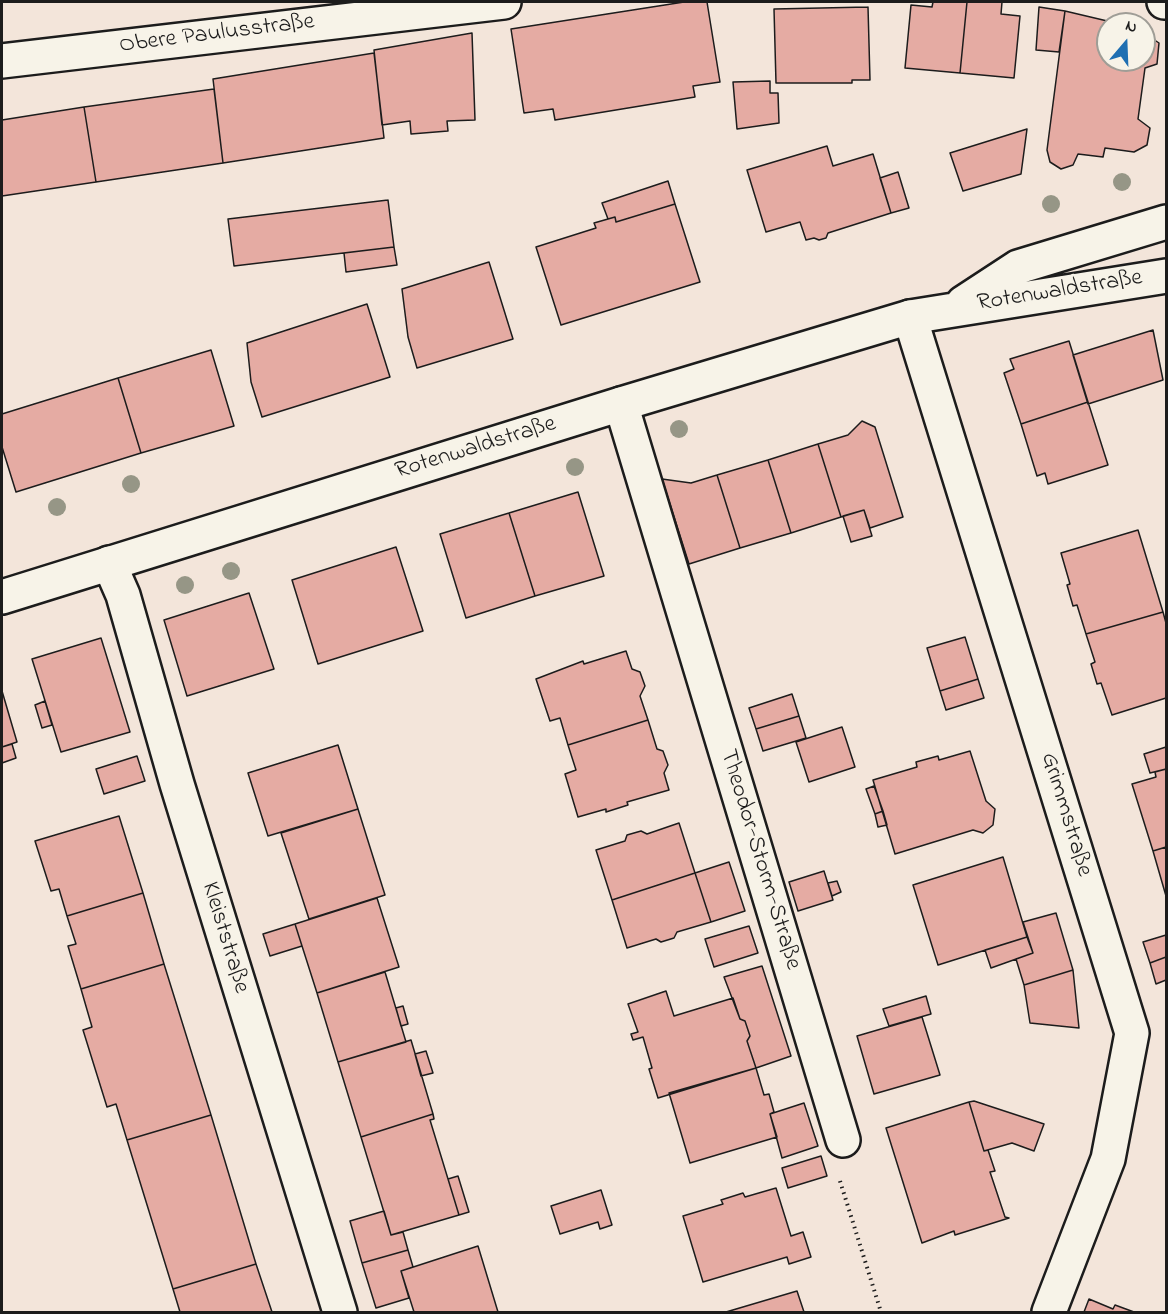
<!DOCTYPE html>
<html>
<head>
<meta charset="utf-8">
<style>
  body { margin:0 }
  #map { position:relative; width:1168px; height:1314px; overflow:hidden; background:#f3e5da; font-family:"Indie Flower",sans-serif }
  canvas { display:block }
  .frame { position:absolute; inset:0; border:3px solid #1c1c1c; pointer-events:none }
  .north { position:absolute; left:1096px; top:12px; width:60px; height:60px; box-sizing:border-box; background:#f7f3e8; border:2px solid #9f9d96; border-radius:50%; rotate:19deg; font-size:16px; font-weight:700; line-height:24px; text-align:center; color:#1c1c1c }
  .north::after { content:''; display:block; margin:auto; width:21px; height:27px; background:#1f6fb2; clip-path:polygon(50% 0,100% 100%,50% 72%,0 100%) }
</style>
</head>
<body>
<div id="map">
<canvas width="1168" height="1314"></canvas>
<div class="frame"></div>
<div class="north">N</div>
</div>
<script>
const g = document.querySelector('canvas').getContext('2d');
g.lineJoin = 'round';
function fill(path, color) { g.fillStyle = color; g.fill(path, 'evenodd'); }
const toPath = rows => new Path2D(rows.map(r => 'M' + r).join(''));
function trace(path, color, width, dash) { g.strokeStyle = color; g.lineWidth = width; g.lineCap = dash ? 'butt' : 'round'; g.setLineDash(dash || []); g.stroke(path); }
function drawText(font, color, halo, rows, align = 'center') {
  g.font = font + ' "Indie Flower",sans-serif'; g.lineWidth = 5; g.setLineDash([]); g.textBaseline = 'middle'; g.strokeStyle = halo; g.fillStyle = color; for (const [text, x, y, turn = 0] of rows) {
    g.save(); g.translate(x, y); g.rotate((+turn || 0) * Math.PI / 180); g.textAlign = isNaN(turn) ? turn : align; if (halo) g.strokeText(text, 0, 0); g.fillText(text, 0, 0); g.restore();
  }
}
const building = toPath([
  [684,2,707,2,720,82,693,86,695,97,555,120,553,109,524,113,511,29,684,2],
  [933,2,967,2,960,73,905,68,911,5,932,7,933,2],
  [967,2,1002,2,1001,14,1020,16,1014,78,960,73,967,2],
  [868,7,870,80,852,80,852,83,776,83,774,9,868,7],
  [1039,7,1065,11,1059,52,1036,50,1039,7],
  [1065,11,1120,24,1108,24,1108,60,1144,60,1144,33,1159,43,1157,64,1145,68,1138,119,1150,128,1147,145,1134,152,1105,148,1103,157,1078,154,1073,165,1061,169,1050,162,1047,150,1065,11],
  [472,33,475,120,447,121,448,131,411,134,410,121,382,125,374,50,472,33],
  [374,53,384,138,223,163,213,79,374,53],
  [770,81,770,93,778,93,779,123,737,129,733,82,770,81],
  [214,89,223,163,96,182,84,107,214,89],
  [84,107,96,182,2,196,2,120,84,107],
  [1027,129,1021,174,963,191,950,153,1027,129],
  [827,146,833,166,873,154,891,213,828,233,826,238,819,240,814,238,806,240,800,222,766,232,747,170,827,146],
  [898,172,909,208,891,213,880,178,898,172],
  [668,181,675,204,616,222,615,217,608,219,602,203,668,181],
  [388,200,394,247,234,266,228,219,388,200],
  [675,204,700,282,561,325,536,247,596,228,594,223,615,217,616,222,675,204],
  [394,247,397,265,346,272,344,253,394,247],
  [489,262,513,339,417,368,408,337,402,289,489,262],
  [367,304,390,377,262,417,251,382,247,343,367,304],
  [1153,330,1163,380,1088,404,1073,355,1153,330],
  [1069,341,1088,402,1021,424,1004,373,1014,369,1010,359,1069,341],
  [211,350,234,426,141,453,118,378,211,350],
  [118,378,141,453,16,492,2,447,2,414,118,378],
  [1088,402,1108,465,1048,484,1045,473,1037,476,1021,424,1088,402],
  [862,421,875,427,903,517,870,528,864,510,841,517,818,444,848,435,862,421],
  [818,444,841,517,791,533,768,460,818,444],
  [768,460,791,533,740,548,717,475,768,460],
  [717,475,740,548,689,564,662,479,691,483,717,475],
  [578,492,604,576,535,596,509,513,578,492],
  [864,510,872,536,851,542,843,516,864,510],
  [509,513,535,596,466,618,440,534,509,513],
  [1138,530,1163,612,1086,634,1077,605,1073,606,1067,585,1070,584,1061,553,1138,530],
  [396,547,423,631,318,664,292,580,396,547],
  [249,593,274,669,187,696,164,620,249,593],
  [1163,612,1166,623,1166,698,1112,715,1101,683,1097,684,1091,664,1095,662,1086,634,1163,612],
  [965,637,978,679,940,691,927,648,965,637],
  [101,638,130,732,61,752,32,659,101,638],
  [626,651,632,669,640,672,645,686,640,696,648,720,568,745,560,718,550,721,536,679,583,661,584,664,626,651],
  [978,679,984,698,946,710,940,691,978,679],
  [2,691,17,742,2,747,2,691],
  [792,694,799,716,756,729,749,708,792,694],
  [45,701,52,725,42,728,35,705,45,701],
  [799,716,806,738,763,751,756,729,799,716],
  [648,720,657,749,663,751,668,765,664,773,669,790,627,802,628,805,606,812,606,809,578,817,565,774,576,770,568,745,648,720],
  [842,727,855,767,809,782,796,742,842,727],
  [12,744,16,758,2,763,2,747,12,744],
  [338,745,358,809,268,836,248,773,338,745],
  [1166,747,1166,769,1150,773,1144,754,1166,747],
  [970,751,986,801,995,809,993,825,983,833,973,830,895,854,873,780,917,767,916,762,938,756,939,760,970,751],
  [137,756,145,781,104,794,96,769,137,756],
  [1166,769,1166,847,1153,851,1132,784,1156,777,1155,772,1166,769],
  [874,786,883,811,875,814,866,789,874,786],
  [358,809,385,895,309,919,281,833,358,809],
  [883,811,887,825,878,827,875,814,883,811],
  [119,816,143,893,67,916,59,889,51,891,35,841,119,816],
  [679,823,695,873,612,900,596,850,625,841,627,835,641,831,647,834,679,823],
  [1166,847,1166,896,1153,851,1166,847],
  [1003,857,1027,937,938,965,913,885,1003,857],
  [729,862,745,911,711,922,695,873,729,862],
  [824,871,833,900,798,911,789,882,824,871],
  [695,873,711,922,677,932,674,938,661,942,656,939,627,948,612,900,695,873],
  [837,881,841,892,832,896,828,883,837,881],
  [143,893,164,964,81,989,68,946,76,944,67,916,143,893],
  [377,898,399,967,317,993,295,924,377,898],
  [1056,913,1073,970,1024,985,1016,959,1033,953,1023,922,1056,913],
  [295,924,302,946,270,956,263,934,295,924],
  [749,926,758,953,714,967,705,939,749,926],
  [1166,935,1166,957,1150,963,1143,942,1166,935],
  [1027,937,1033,953,991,968,985,950,1027,937],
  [1166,957,1166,980,1156,984,1150,963,1166,957],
  [164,964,211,1115,127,1140,116,1104,107,1107,83,1030,92,1027,81,989,164,964],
  [762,966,791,1056,756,1068,747,1041,750,1036,745,1021,740,1019,724,977,762,966],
  [1073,970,1079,1028,1030,1023,1024,985,1073,970],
  [385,972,406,1042,338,1062,317,993,385,972],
  [666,991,674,1016,733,998,740,1019,745,1021,750,1036,747,1041,756,1068,658,1098,649,1069,652,1068,643,1037,633,1040,631,1034,638,1032,628,1004,666,991],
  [926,996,931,1014,889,1026,883,1009,926,996],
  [403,1006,408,1024,401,1026,396,1008,403,1006],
  [922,1017,940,1075,874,1094,857,1036,922,1017],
  [411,1040,433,1114,361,1137,338,1062,411,1040],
  [426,1051,433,1073,421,1076,415,1054,426,1051],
  [756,1068,764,1095,769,1094,774,1112,770,1114,777,1137,690,1163,669,1093,756,1068],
  [974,1101,1044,1124,1034,1151,1012,1143,984,1151,969,1102,974,1101],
  [969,1102,984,1151,988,1150,995,1171,990,1172,1005,1217,1009,1218,955,1235,954,1231,922,1243,886,1128,969,1102],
  [804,1103,818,1146,782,1158,770,1114,804,1103],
  [433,1114,434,1119,430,1120,459,1215,391,1235,361,1137,433,1114],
  [211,1115,256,1264,173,1289,127,1140,211,1115],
  [821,1156,827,1176,788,1188,782,1168,821,1156],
  [458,1176,469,1212,459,1215,448,1179,458,1176],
  [776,1188,791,1236,803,1232,811,1257,789,1264,787,1257,703,1282,683,1216,723,1204,721,1200,743,1193,745,1197,776,1188],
  [601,1190,612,1225,600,1229,598,1222,560,1234,551,1206,601,1190],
  [384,1211,391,1235,403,1232,408,1250,362,1263,350,1221,384,1211],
  [478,1246,498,1312,414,1312,401,1271,478,1246],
  [408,1250,413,1267,401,1271,409,1298,376,1308,362,1263,408,1250],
  [256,1264,272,1312,180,1312,173,1289,256,1264],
  [797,1291,804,1312,726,1312,797,1291],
  [1089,1299,1113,1309,1115,1305,1134,1312,1084,1312,1089,1299]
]);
const path = toPath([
  [840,1181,881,1312]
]);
const street = toPath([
  [1164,2,1166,2],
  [2,61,504,2],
  [910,317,1132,1033,1108,1159,1049,1312],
  [621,404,843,1140],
  [109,563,123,595,177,784,340,1312]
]);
const secondary = toPath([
  [963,303,1018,267,1166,222],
  [2,597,621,404,910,317,1166,276]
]);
const trees = [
  [1122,182],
  [1051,204],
  [679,429],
  [575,467],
  [131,484],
  [57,507],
  [231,571],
  [185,585]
];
const streetNames = [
  ["Obere Paulusstraße",217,35,-7],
  ["Rotenwaldstraße",1060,292,-9],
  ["Rotenwaldstraße",476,449,-17],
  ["Grimmstraße",1065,815,73],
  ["Theodor-Storm-Straße",759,860,73],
  ["Kleiststraße",224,938,73]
];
fill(building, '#e5aba3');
trace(building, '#1c1c1c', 1.5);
trace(street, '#1c1c1c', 38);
trace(secondary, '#1c1c1c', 38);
trace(path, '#1c1c1c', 4, [1.5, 4.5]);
trace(street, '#f7f3e8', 33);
trace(secondary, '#f7f3e8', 33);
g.fillStyle = '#969686';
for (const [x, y] of trees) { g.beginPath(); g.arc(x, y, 9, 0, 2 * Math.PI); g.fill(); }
drawText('24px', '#1c1c1c', '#f7f3e8', streetNames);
</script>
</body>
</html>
